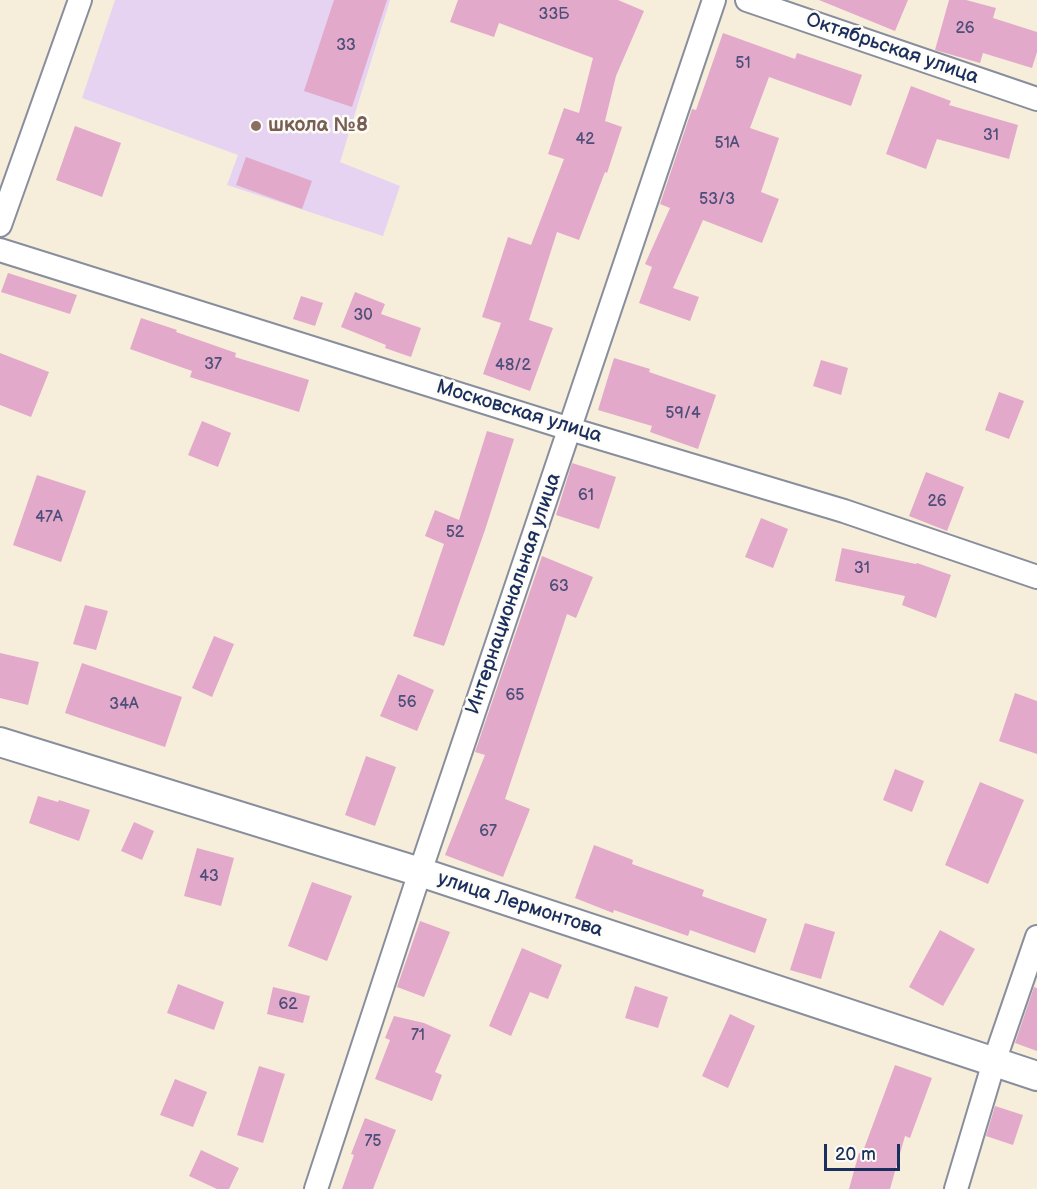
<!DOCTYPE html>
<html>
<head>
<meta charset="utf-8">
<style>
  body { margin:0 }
  #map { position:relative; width:1037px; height:1189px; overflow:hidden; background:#f6eedb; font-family:"Balsamiq Sans",sans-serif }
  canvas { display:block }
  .scale { position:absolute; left:824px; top:1144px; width:76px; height:27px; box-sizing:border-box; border:3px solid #1b2f5e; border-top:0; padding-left:8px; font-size:18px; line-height:21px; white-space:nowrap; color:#1b2f5e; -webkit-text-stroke:4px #fdfcf7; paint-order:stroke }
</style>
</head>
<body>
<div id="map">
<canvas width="1037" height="1189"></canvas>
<div class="scale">20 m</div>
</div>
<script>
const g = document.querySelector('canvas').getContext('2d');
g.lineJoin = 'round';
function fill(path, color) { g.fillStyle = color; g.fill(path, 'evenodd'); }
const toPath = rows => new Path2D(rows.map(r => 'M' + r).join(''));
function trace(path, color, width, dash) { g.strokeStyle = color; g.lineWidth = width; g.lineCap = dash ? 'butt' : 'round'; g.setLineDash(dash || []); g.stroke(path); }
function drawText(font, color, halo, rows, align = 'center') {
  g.font = font + ' "Balsamiq Sans",sans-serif'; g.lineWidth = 5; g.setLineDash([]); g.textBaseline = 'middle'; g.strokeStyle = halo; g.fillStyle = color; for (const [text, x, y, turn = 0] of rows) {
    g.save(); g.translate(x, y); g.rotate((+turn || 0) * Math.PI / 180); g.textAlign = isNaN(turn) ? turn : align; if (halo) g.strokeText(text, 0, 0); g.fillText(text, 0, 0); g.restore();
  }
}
const built = toPath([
  [115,0,390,0,340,162,400,186,383,236,227,185,238,155,82,98]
]);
const building = toPath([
  [334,0,387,0,352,107,304,91],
  [458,0,618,0,644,11,616,76,605,121,622,127,607,173,605,172,579,240,557,232,529,320,553,328,530,391,483,374,501,323,482,317,508,237,531,245,564,159,548,154,564,108,579,113,593,58,499,23,494,37,450,22],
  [819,0,908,0,895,31],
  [949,0,966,0,996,8,993,18,1037,32,1037,52,1032,68,983,53,980,63,935,50],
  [723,33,795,59,797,53,862,75,851,106,769,77,750,128,779,138,761,192,779,199,762,243,703,220,673,288,699,297,690,321,639,303,652,267,645,264,670,208,660,204,692,109,696,110],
  [911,86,951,101,949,105,1018,125,1009,159,937,139,926,169,886,154],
  [75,126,121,143,102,197,56,180],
  [246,157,312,181,302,209,236,185],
  [8,273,77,295,70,314,1,292],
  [355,292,385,304,381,314,421,328,411,357,385,348,386,345,341,327],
  [301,296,323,303,315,326,293,319],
  [141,318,177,330,176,332,236,353,235,357,309,380,299,412,190,377,192,371,130,349],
  [0,353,49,372,31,417,0,405],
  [614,358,650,369,649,372,716,395,698,449,650,432,652,426,598,410],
  [821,360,848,368,841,395,813,386],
  [999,392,1024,401,1009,439,985,430],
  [202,421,231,433,218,467,188,455],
  [487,431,514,439,485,530,444,646,413,636,444,544,425,536,435,510,459,520],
  [572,463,616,477,599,529,556,515],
  [926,472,964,487,947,531,909,516],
  [37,475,86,491,61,562,13,545],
  [761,518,788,529,773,568,745,557],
  [842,548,916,564,917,563,951,575,936,618,902,605,905,596,835,581],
  [542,556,593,577,576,618,567,614,505,799,530,809,503,877,445,855,485,755,475,752],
  [85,605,108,611,96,650,73,644],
  [214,636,234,644,212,697,192,688],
  [0,653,39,662,28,705,0,698],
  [82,663,182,697,165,747,65,713],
  [398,674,434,690,417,731,380,716],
  [1015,693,1037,701,1037,754,999,741],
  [366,756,396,767,375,826,345,815],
  [895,769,924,781,912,812,883,800],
  [980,782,1024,800,988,884,945,865],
  [38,796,58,802,59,800,90,810,79,841,29,823],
  [134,822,154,831,142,860,121,851],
  [594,845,633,860,632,864,704,890,702,896,767,919,755,953,690,930,688,936,614,910,613,913,575,898],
  [197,848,234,858,221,906,184,896],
  [312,882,352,896,327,961,288,946],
  [420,921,450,932,424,997,397,987],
  [805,923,835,932,821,979,790,970],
  [940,930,975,949,943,1006,909,987],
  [522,948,562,965,548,999,530,992,511,1036,489,1026],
  [178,984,224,1002,214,1030,167,1013],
  [635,986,668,997,658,1028,625,1018],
  [273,987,310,996,303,1023,267,1014],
  [1034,987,1037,988,1037,1051,1015,1043],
  [730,1014,755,1026,728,1088,702,1076],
  [394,1016,424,1023,451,1035,435,1072,442,1075,432,1101,375,1079,390,1040,385,1038],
  [895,1065,932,1078,910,1138,905,1136,890,1189,849,1189,859,1153,862,1154],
  [259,1066,285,1074,263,1143,237,1135],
  [175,1079,207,1092,193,1127,160,1115],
  [995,1106,1023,1115,1013,1145,986,1136],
  [365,1118,396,1130,373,1189,342,1189,354,1155,351,1154],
  [201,1150,239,1168,229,1189,217,1189,189,1176]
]);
const minor = toPath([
  [747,0,1037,99],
  [0,225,80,0],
  [0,250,570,429,844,511,1037,577],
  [316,1189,420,872,714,0],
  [956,1189,994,1062,1037,937]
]);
const tertiary = toPath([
  [0,742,420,872,1037,1076]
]);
const markers = [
  [256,126,6,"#8d6e63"]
];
const numberNames = [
  ["33Б",554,15],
  ["26",965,29],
  ["33",346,46],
  ["51",743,64],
  ["31",991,136],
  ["42",585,140],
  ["51А",727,144],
  ["53/3",717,200],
  ["30",363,316],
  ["37",213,365],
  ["48/2",513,366],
  ["59/4",683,414],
  ["61",586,496],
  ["26",937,502],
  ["47А",49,518],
  ["52",455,533],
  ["31",862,569],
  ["63",559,587],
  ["65",515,696],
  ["56",407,703],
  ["34А",124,705],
  ["67",488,832],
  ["43",209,877],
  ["62",288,1005],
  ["71",418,1036],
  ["75",373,1142]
];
const streetNames = [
  ["Октябрьская улица",892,49,19],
  ["Московская улица",519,412,17],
  ["Интернациональная улица",514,594,-71],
  ["улица Лермонтова",520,905,18]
];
const educationNames = [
  ["школа №8",268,126]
];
fill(built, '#e5d3f1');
fill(building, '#e2a9ca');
trace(minor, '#888e9c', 26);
trace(tertiary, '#888e9c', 32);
trace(minor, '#fff', 22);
trace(tertiary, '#fff', 28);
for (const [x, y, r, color] of markers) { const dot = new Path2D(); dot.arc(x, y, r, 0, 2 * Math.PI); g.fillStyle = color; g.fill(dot); trace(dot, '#fdfcf7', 2); }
drawText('16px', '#4d4e79', null, numberNames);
drawText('20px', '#1b2f5e', '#fdfcf7', streetNames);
drawText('bold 20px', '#785e54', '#fdfcf7', educationNames, 'left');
</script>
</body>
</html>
